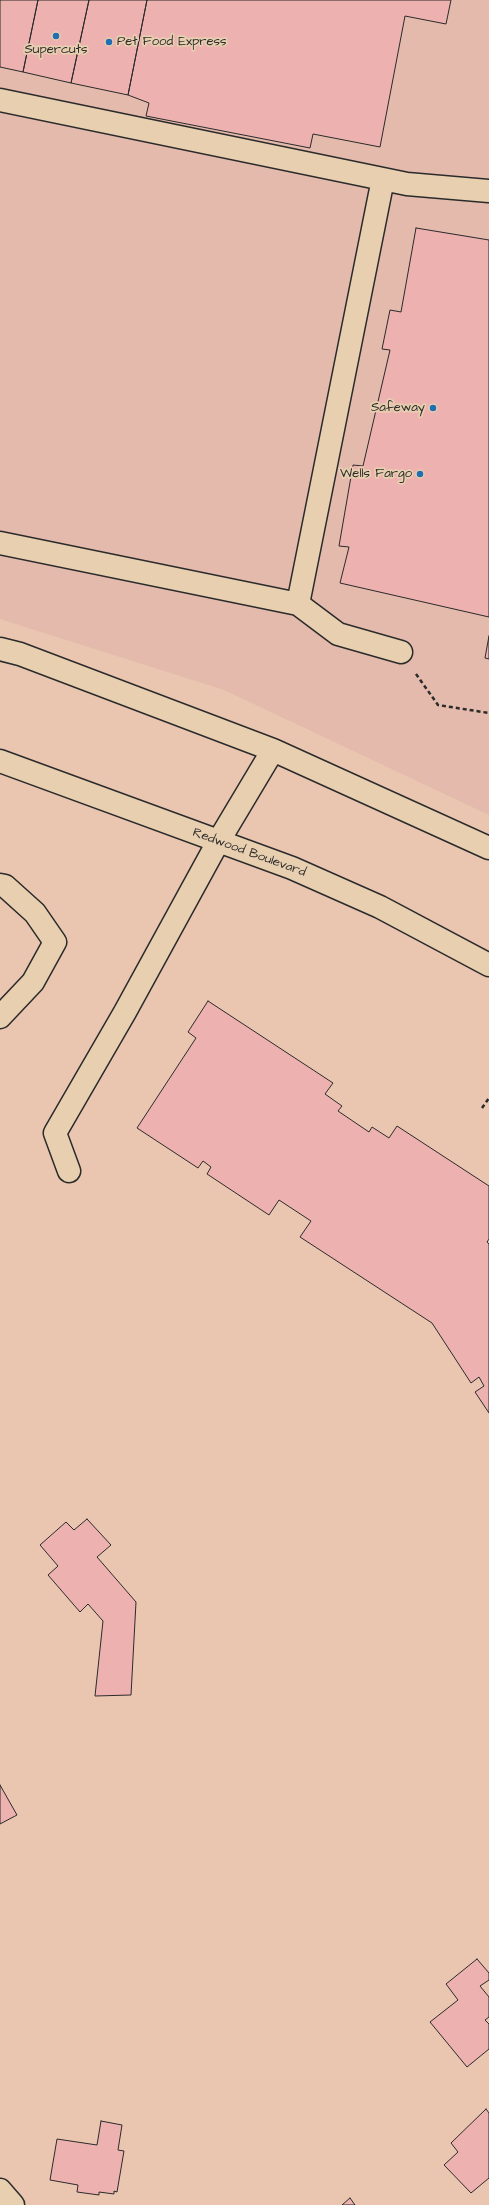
<!DOCTYPE html>
<html>
<head>
<meta charset="utf-8">
<style>
  body { margin:0 }
  canvas { display:block; background:#eac6b0 }
</style>
</head>
<body>
<canvas width="489" height="2205"></canvas>
<script>
const g = document.querySelector('canvas').getContext('2d');
g.lineJoin = 'round';
function fill(path, color) { g.fillStyle = color; g.fill(path, 'evenodd'); }
const toPath = rows => new Path2D(rows.map(r => 'M' + r).join(''));
function trace(path, color, width, dash) { g.strokeStyle = color; g.lineWidth = width; g.lineCap = dash ? 'butt' : 'round'; g.setLineDash(dash || []); g.stroke(path); }
function drawText(font, color, halo, rows, align = 'center') {
  g.font = font + ' "Architects Daughter",sans-serif'; g.lineWidth = 3.5; g.setLineDash([]); g.textBaseline = 'middle'; g.strokeStyle = halo; g.fillStyle = color; for (const [text, x, y, turn = 0] of rows) {
    g.save(); g.translate(x, y); g.rotate((+turn || 0) * Math.PI / 180); g.textAlign = isNaN(turn) ? turn : align; if (halo) g.strokeText(text, 0, 0); g.fillText(text, 0, 0); g.restore();
  }
}
const built = toPath([
  [0,0,489,0,489,815,224,690,0,619]
]);
const building = toPath([
  [0,0,38,0,23,72,0,67,0,0],
  [38,0,89,0,71,83,23,72,38,0],
  [89,0,147,0,128,95,71,83,89,0],
  [147,0,451,0,446,24,405,16,380,147,313,134,310,148,146,116,149,103,128,95,147,0],
  [416,228,489,240,489,617,340,583,349,547,339,546,353,465,363,466,390,350,382,349,390,310,401,312,416,228],
  [489,636,489,659,485,658,489,636],
  [208,1001,333,1083,325,1094,342,1106,338,1111,369,1132,372,1127,389,1138,397,1126,489,1186,489,1239,487,1242,489,1244,489,1413,475,1392,484,1386,479,1377,471,1383,432,1323,300,1237,311,1221,279,1200,269,1215,207,1174,211,1167,203,1161,198,1168,137,1128,196,1038,188,1032,208,1001],
  [87,1519,111,1545,97,1557,136,1602,131,1695,95,1696,103,1621,88,1604,80,1612,48,1575,58,1566,40,1545,66,1522,74,1530,87,1519],
  [0,1785,17,1815,0,1824,0,1785],
  [477,1959,489,1973,489,1980,480,1986,489,1997,489,2017,485,2020,489,2024,489,2049,467,2067,430,2022,458,2000,446,1984,477,1959],
  [486,2109,489,2113,489,2178,471,2193,444,2165,458,2152,451,2143,486,2109],
  [101,2121,122,2125,118,2150,124,2151,117,2192,114,2191,114,2194,99,2192,99,2195,77,2192,78,2185,50,2180,57,2139,97,2145,101,2121],
  [350,2198,355,2205,342,2205,350,2198]
]);
const path = toPath([
  [416,674,438,705,489,713],
  [482,1108,489,1098]
]);
const minor = toPath([
  [0,100,407,184,489,191],
  [0,543,298,604,383,179],
  [298,604,338,634,401,652],
  [0,885,5,886,35,913,55,942,33,982,0,1017],
  [69,1171,55,1133,125,1012,218,842],
  [0,2190,13,2205]
]);
const major = toPath([
  [0,649,20,654,273,750,489,848],
  [0,761,292,868,380,907,489,965],
  [218,842,273,750]
]);
const markers = [
  [56,36,4,"#1f6fb2"],
  [109,42,4,"#1f6fb2"],
  [433,408,4,"#1f6fb2"],
  [420,474,4,"#1f6fb2"]
];
const poiNames = [
  ["Pet Food Express",117,42,"left"],
  ["Supercuts",56,50,"center"],
  ["Safeway",425,408],
  ["Wells Fargo",412,474]
];
const streetNames = [
  ["Redwood Boulevard",249,853,20]
];
fill(built, '#e3baab');
fill(building, '#edb1af');
trace(building, '#2b2b2b', 1);
trace(minor, '#2b2b2b', 25);
trace(major, '#2b2b2b', 25);
trace(path, '#2b2b2b', 2.5, [4, 3]);
trace(minor, '#e8cfb0', 22);
trace(major, '#e8cfb0', 22);
for (const [x, y, r, color] of markers) { const dot = new Path2D(); dot.arc(x, y, r, 0, 2 * Math.PI); g.fillStyle = color; g.fill(dot); trace(dot, '#e8cfb0', 1.5); }
drawText('13px', '#2b2b2b', '#e8cfb0', poiNames, 'right');
drawText('13px', '#2b2b2b', '#e8cfb0', streetNames);
</script>
</body>
</html>
